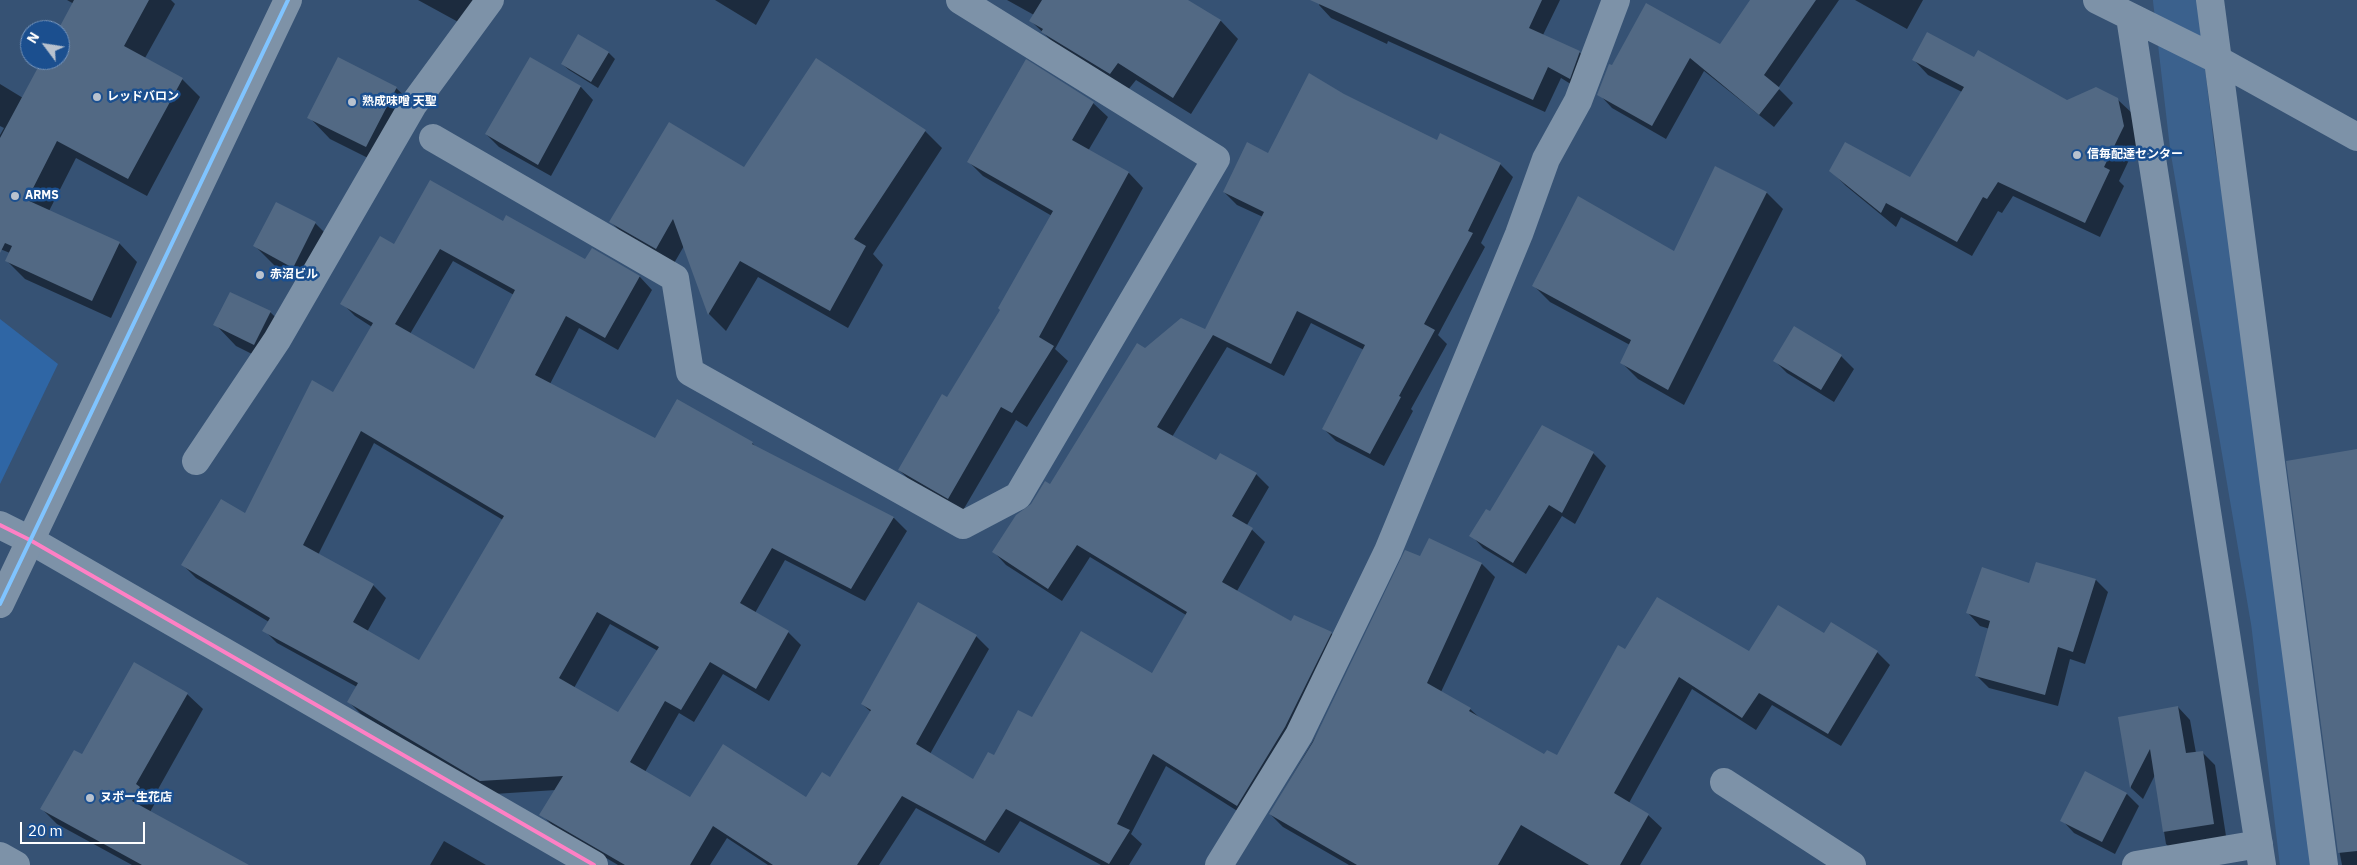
<!DOCTYPE html>
<html>
<head>
<meta charset="utf-8">
<style>
  body { margin:0 }
  #map { position:relative; width:2357px; height:865px; overflow:hidden; background:#365274; font-family:"IBM Plex Sans",sans-serif }
  canvas { display:block }
  .north { position:absolute; left:20px; top:20px; width:50px; height:50px; box-sizing:border-box; background:#1b4f8f; border:1px solid #7695bc; border-radius:50%; rotate:301deg; font-size:14px; font-weight:700; line-height:20px; text-align:center; color:#fff }
  .north::after { content:''; display:block; margin:auto; width:18px; height:22px; background:#b9c2ce; clip-path:polygon(50% 0,100% 100%,50% 72%,0 100%) }
  .scale { position:absolute; left:20px; top:822px; width:125px; height:22px; box-sizing:border-box; border:2px solid #fff; border-top:0; padding-left:6px; font-size:15px; line-height:18px; white-space:nowrap; color:#fff; -webkit-text-stroke:4px #1b4f8f; paint-order:stroke }
</style>
</head>
<body>
<div id="map">
<canvas width="2357" height="865"></canvas>
<div class="north">N</div>
<div class="scale">20 m</div>
</div>
<script>
const g = document.querySelector('canvas').getContext('2d');
g.lineJoin = 'round';
function fill(path, color) { g.fillStyle = color; g.fill(path, 'evenodd'); }
const toPath = rows => new Path2D(rows.map(r => 'M' + r).join(''));
function trace(path, color, width, dash) { g.strokeStyle = color; g.lineWidth = width; g.lineCap = dash ? 'butt' : 'round'; g.setLineDash(dash || []); g.stroke(path); }
function drawText(font, color, halo, rows, align = 'center') {
  g.font = font + ' "IBM Plex Sans","Noto Sans JP",sans-serif'; g.lineWidth = 5; g.setLineDash([]); g.textBaseline = 'middle'; g.strokeStyle = halo; g.fillStyle = color; for (const [text, x, y, turn = 0] of rows) {
    g.save(); g.translate(x, y); g.rotate((+turn || 0) * Math.PI / 180); g.textAlign = isNaN(turn) ? turn : align; if (halo) g.strokeText(text, 0, 0); g.fillText(text, 0, 0); g.restore();
  }
}
const green = toPath([
  [0,319,58,364,0,484]
]);
const shadow = toPath([
  [67,0,171,0,175,4,145,58,182,79,200,97,147,196,76,158,49,211,119,243,137,262,111,318,25,279,6,260,10,253,0,249,0,135,4,128,0,126,0,84,23,98,43,60,60,60,60,30,74,4],
  [418,0,486,0,471,29],
  [715,0,770,0,756,25],
  [1007,0,1185,0,1221,21,1238,39,1191,114,1136,80,1128,90,1060,49,1031,21,1034,15],
  [1321,0,1560,0,1543,35,1579,52,1592,64,1582,91,1561,78,1545,112,1388,41,1387,44,1331,18,1319,5],
  [1751,0,1839,0,1778,88,1793,103,1774,127,1704,71,1666,139,1612,108,1599,94,1612,67,1720,45],
  [1855,0,1923,0,1907,29],
  [578,35,609,53,615,59,598,88,569,70,562,64],
  [531,59,581,87,593,100,551,176,499,147,486,134],
  [1975,59,2067,101,2117,99,2133,114,2138,141,2119,181,2124,186,2100,237,2013,196,2002,213,1998,211,1972,256,1901,217,1896,227,1846,186,1831,171,1910,179,1962,92,1928,75,1914,60],
  [396,88,418,109,388,168,330,139,309,117],
  [1343,95,1437,141,1500,164,1513,177,1481,243,1485,247,1438,335,1447,344,1411,409,1413,411,1384,466,1336,441,1323,428,1364,350,1311,323,1284,376,1227,347,1172,437,1216,462,1256,474,1269,487,1247,525,1265,542,1237,591,1292,622,1331,633,1344,646,1250,819,1166,766,1131,834,1142,844,1129,865,1101,865,1020,821,999,853,916,808,879,865,768,865,727,838,710,865,618,865,554,827,541,814,556,790,494,794,361,714,348,701,357,687,277,643,264,630,269,622,196,578,183,565,245,515,334,393,372,327,355,316,342,303,395,246,504,223,586,260,593,250,640,277,652,290,618,350,579,328,550,384,655,440,752,443,759,450,894,518,907,531,865,601,785,560,755,613,788,632,801,645,769,701,723,674,694,722,679,713,645,772,690,799,806,799,830,779,871,712,862,704,976,636,989,649,930,754,973,781,1033,719,1152,675,1186,615,1090,557,1062,601,1006,565,994,552,1051,486,1145,349,1205,330,1263,217,1237,205,1224,192],
  [453,261,514,295,475,371,410,334],
  [374,443,503,520,420,662,367,632,386,598,373,585,318,555],
  [610,624,658,651,619,714,574,688],
  [1093,103,1108,117,1088,151,1129,173,1143,188,1055,349,1068,361,1027,427,1016,420,962,512,914,484,899,470,947,398,1001,310,1052,216,983,176,969,162],
  [925,131,942,148,873,254,883,265,848,328,758,277,726,331,709,314,684,246,673,265,628,239,611,222,745,169],
  [1716,167,1767,193,1783,209,1684,405,1638,379,1622,363,1630,345,1550,302,1534,286,1675,253],
  [315,223,336,244,314,288,277,268,255,246],
  [270,312,292,333,276,366,236,346,215,324],
  [1794,328,1841,356,1854,369,1834,402,1787,373,1775,361],
  [1542,427,1593,453,1606,466,1575,524,1562,516,1526,574,1483,548,1471,535,1491,513],
  [2357,450,2357,865,2342,865,2338,844],
  [1421,558,1482,564,1495,577,1441,692,1470,709,1481,719,1545,756,1557,757,1626,651,1750,653,1825,635,1877,652,1890,665,1841,746,1772,705,1756,730,1692,689,1629,803,1648,815,1662,828,1640,865,1349,865,1283,827,1270,814],
  [2037,563,2096,580,2108,592,2085,664,2070,659,2058,706,1989,688,1976,675,1990,629,1980,626,1968,613,2030,585],
  [187,694,203,709,152,800,155,803,150,812,237,865,132,865,57,824,42,809,82,756],
  [2178,707,2190,720,2196,753,2202,752,2215,765,2226,836,2178,856,2166,844,2155,775,2143,799,2131,788,2119,718],
  [2127,794,2139,806,2115,854,2074,833,2062,820],
  [444,841,486,865,430,865]
]);
const canal = toPath([
  [2175,0,2192,147,2273,622,2302,865]
]);
const building = toPath([
  [74,0,149,0,124,46,183,78,128,179,57,141,27,200,120,242,92,301,5,261,12,246,5,243,0,253,0,138,42,60,60,60,60,30,58,30],
  [1042,0,1188,0,1221,20,1173,98,1118,63,1110,74,1041,32,1043,29,1029,21],
  [1310,0,1542,0,1529,28,1580,51,1570,79,1548,67,1533,100],
  [1750,0,1816,0,1764,75,1780,88,1759,115,1690,58,1652,126,1597,95,1609,64,1612,65,1646,3,1720,44],
  [1927,32,1974,57,1978,50,2067,100,2096,87,2118,98,2124,126,2104,167,2110,170,2085,223,1998,182,1987,199,1983,197,1957,242,1886,203,1881,213,1829,171,1845,142,1910,177,1964,87,1912,60],
  [578,34,609,52,591,82,561,64],
  [338,57,397,87,366,147,307,118],
  [530,57,581,86,538,165,485,134],
  [816,58,926,130,854,239,866,246,830,311,740,261,708,315,673,219,656,249,609,222,669,122,744,167],
  [1026,59,1094,102,1072,140,1129,172,1039,337,1054,346,1012,413,1001,407,948,499,898,470,942,394,947,397,1000,310,998,308,1053,211,967,162],
  [1309,73,1344,94,1437,140,1440,133,1501,163,1468,231,1473,233,1424,324,1435,330,1399,396,1401,397,1370,454,1322,429,1365,345,1297,311,1271,364,1213,335,1157,427,1216,460,1220,453,1257,473,1232,516,1253,528,1222,582,1291,621,1294,615,1332,632,1285,727,1237,806,1153,754,1117,824,1130,830,1109,864,1006,809,985,841,902,796,857,865,773,865,713,826,690,865,625,865,539,815,563,776,480,781,347,702,358,683,262,631,270,618,181,565,221,499,245,513,312,380,333,392,373,323,340,304,380,236,394,244,430,180,503,221,506,215,585,259,592,248,640,276,605,338,566,316,535,375,655,438,677,399,753,442,752,444,894,517,851,589,772,548,740,603,789,631,756,689,710,662,681,710,665,701,630,762,690,797,723,744,806,797,822,772,830,777,871,710,861,704,918,602,977,635,916,744,973,779,988,752,994,755,1018,710,1032,717,1081,631,1152,673,1187,612,1077,545,1048,589,992,552,1016,515,1031,504,1045,481,1050,484,1137,343,1145,348,1181,318,1205,329,1264,212,1223,192,1247,142,1268,153],
  [440,249,515,290,474,369,395,324],
  [361,431,504,516,419,660,353,622,374,584,303,545],
  [597,612,659,647,618,712,559,678],
  [1715,166,1767,192,1668,390,1620,363,1631,340,1532,286,1578,196,1674,251],
  [276,202,316,222,293,268,253,246],
  [230,292,271,311,254,345,213,325],
  [1794,326,1842,355,1821,390,1773,361],
  [1542,425,1594,452,1562,513,1549,505,1513,563,1469,536,1486,509,1490,511],
  [2357,449,2357,851,2338,853,2286,461],
  [1429,538,1482,563,1427,683,1471,708,1469,711,1544,754,1547,750,1557,755,1618,645,1625,649,1657,597,1749,651,1778,605,1824,633,1831,622,1878,651,1828,734,1759,693,1742,718,1679,677,1614,793,1649,814,1620,865,1589,865,1521,825,1498,865,1357,865,1269,814,1313,742,1405,550,1420,556],
  [2036,562,2096,579,2073,652,2058,647,2045,695,1975,676,1990,621,1966,613,1982,567,2029,583],
  [134,662,188,693,136,784,140,787,132,801,249,865,142,865,40,809,74,750,82,754],
  [2178,706,2186,753,2203,751,2214,824,2163,832,2150,749,2130,788,2118,717],
  [2085,771,2127,793,2102,842,2060,821]
]);
const minor = toPath([
  [2097,0,2220,61,2357,137],
  [2210,0,2324,865],
  [2130,17,2262,865],
  [433,138,675,278,690,372,963,525,1018,496,1216,159,960,0],
  [196,461,277,340,413,105,490,0],
  [0,525,30,540,594,865],
  [1724,782,1852,865],
  [0,856,16,865],
  [1219,865,1299,735,1388,551,1519,234,1546,159,1578,101,1616,0],
  [2136,865,2259,844]
]);
const highway = toPath([
  [0,604,288,0]
]);
const bus1 = toPath([
  [0,525,30,540,594,865]
]);
const bus2 = toPath([
  [0,604,288,0]
]);
const markers = [
  [97,97,5,"#b9c2ce"],
  [352,102,5,"#b9c2ce"],
  [2077,155,5,"#b9c2ce"],
  [15,196,5,"#b9c2ce"],
  [260,275,5,"#b9c2ce"],
  [90,798,5,"#b9c2ce"]
];
const poiNames = [
  ["レッドバロン",107,97],
  ["熟成味噌 天聖",362,102],
  ["信毎配達センター",2087,155],
  ["ARMS",25,196],
  ["赤沼ビル",270,275],
  ["ヌボー生花店",100,798]
];
fill(green, '#2f66a5');
fill(shadow, '#0007');
trace(canal, '#3b618d', 44);
fill(building, '#526984');
trace(minor, '#7d92a8', 28);
trace(highway, '#7e92a7', 28);
trace(bus1, '#ff80c5', 4);
trace(bus2, '#80c4ff', 4);
for (const [x, y, r, color] of markers) { const dot = new Path2D(); dot.arc(x, y, r, 0, 2 * Math.PI); g.fillStyle = color; g.fill(dot); trace(dot, '#1b4f8f', 2); }
drawText('bold 12px', '#fff', '#1b4f8f', poiNames, 'left');
</script>
</body>
</html>
